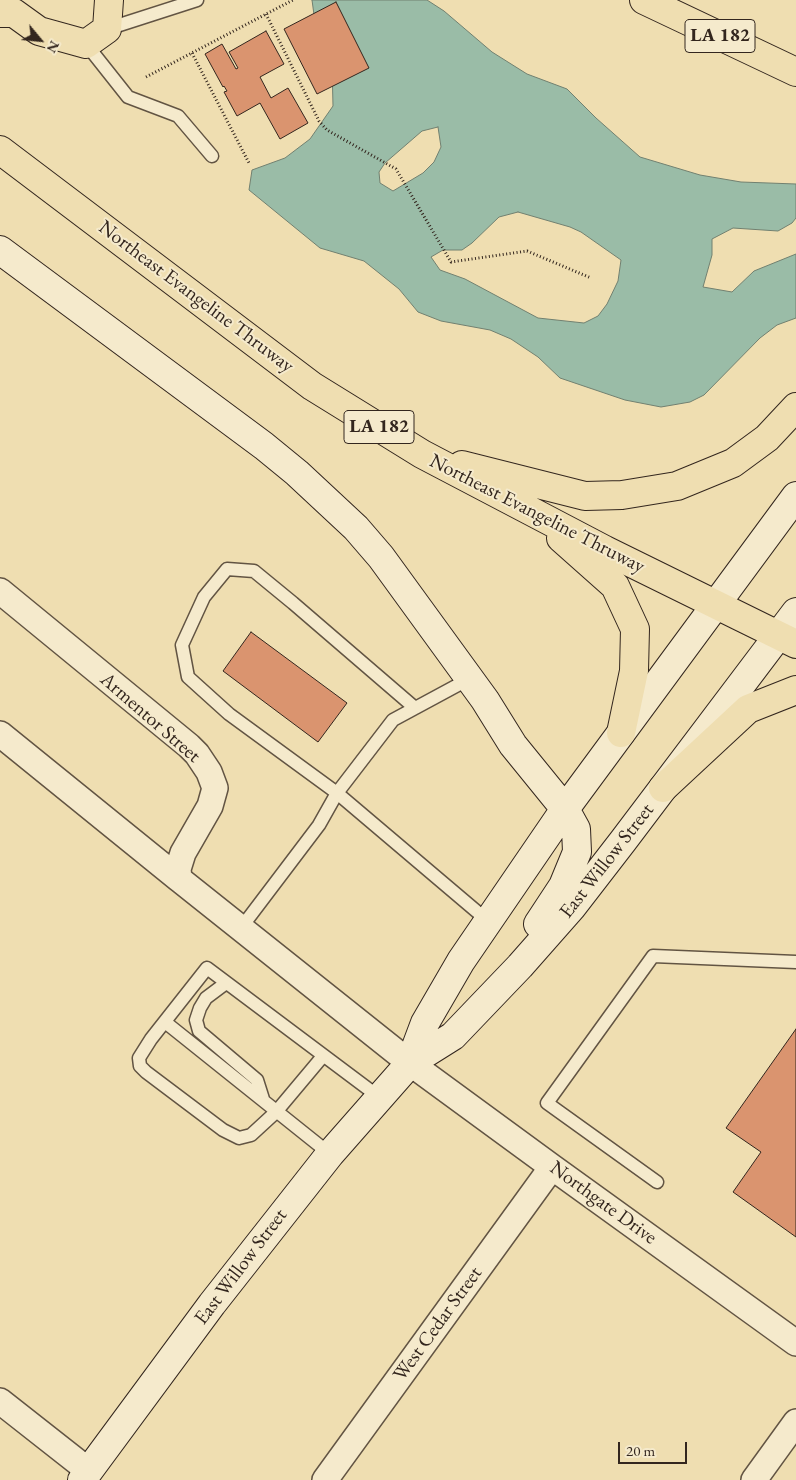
<!DOCTYPE html>
<html>
<head>
<meta charset="utf-8">
<style>
  body { margin:0 }
  #map { position:relative; width:796px; height:1480px; overflow:hidden; background:#efdeb1; font-family:"EB Garamond",serif }
  canvas { display:block }
  .north { position:absolute; left:15px; top:15px; width:50px; height:50px; -webkit-text-stroke:4px #f5eacc; paint-order:stroke; rotate:118deg; font-size:14px; font-weight:700; line-height:20px; text-align:center; color:#33261e }
  .north::after { content:''; display:block; margin:auto; width:18px; height:22px; background:#33261e; clip-path:polygon(50% 0,100% 100%,50% 72%,0 100%) }
  .scale { position:absolute; left:618px; top:1442px; width:69px; height:22px; box-sizing:border-box; border:2px solid #33261e; border-top:0; padding-left:6px; font-size:15px; line-height:18px; white-space:nowrap; color:#33261e; -webkit-text-stroke:4px #f5eacc; paint-order:stroke }
</style>
</head>
<body>
<div id="map">
<canvas width="796" height="1480"></canvas>
<div class="north">N</div>
<div class="scale">20 m</div>
</div>
<script>
const g = document.querySelector('canvas').getContext('2d');
g.lineJoin = 'round';
function fill(path, color) { g.fillStyle = color; g.fill(path, 'evenodd'); }
const toPath = rows => new Path2D(rows.map(r => 'M' + r).join(''));
function trace(path, color, width, dash) { g.strokeStyle = color; g.lineWidth = width; g.lineCap = dash ? 'butt' : 'round'; g.setLineDash(dash || []); g.stroke(path); }
function drawText(font, color, halo, rows, align = 'center') {
  g.font = font + ' "EB Garamond",serif'; g.lineWidth = 4; g.setLineDash([]); g.textBaseline = 'middle'; g.strokeStyle = halo; g.fillStyle = color; for (const [text, x, y, turn = 0] of rows) {
    g.save(); g.translate(x, y); g.rotate((+turn || 0) * Math.PI / 180); g.textAlign = isNaN(turn) ? turn : align; if (halo) g.strokeText(text, 0, 0); g.fillText(text, 0, 0); g.restore();
  }
}
const water = toPath([
  [312,0,427,0,444,11,492,52,527,74,567,89,596,118,640,157,700,175,741,182,796,184,796,218,792,223,778,231,733,228,712,239,712,255,703,287,732,292,754,271,796,254,796,318,777,325,760,338,704,395,690,402,661,407,625,400,560,378,538,357,511,339,490,330,441,321,418,312,399,289,364,261,320,248,249,190,252,170,285,158,310,139,333,106,332,65,315,22,312,0],
  [438,127,441,147,434,162,423,173,393,191,380,183,379,172,385,163,422,131,438,127],
  [518,212,570,227,581,232,621,260,618,281,607,304,598,316,584,323,538,318,465,279,440,270,431,257,443,250,462,250,472,243,499,217,518,212]
]);
const building = toPath([
  [336,2,369,68,317,94,284,29,336,2],
  [266,31,284,64,260,77,271,98,288,88,308,123,280,139,260,103,237,116,224,92,227,91,224,86,223,87,205,54,222,44,236,69,238,68,229,52,266,31],
  [251,632,347,703,318,742,223,671,251,632],
  [796,1029,796,1237,733,1192,761,1152,726,1128,796,1029]
]);
const path = toPath([
  [266,14,319,121,327,130,396,169,451,262,527,251,591,278],
  [192,53,249,163],
  [146,77,293,0]
]);
const lane = toPath([
  [107,29,197,0],
  [86,44,128,97,178,116,212,156],
  [469,679,393,720,337,793,488,921],
  [241,928,319,825,337,793,229,714,188,677,182,645,204,597,227,569,254,571,293,603,415,708],
  [226,983,206,998,200,1008,196,1020,199,1031,257,1080,263,1099],
  [165,1022,330,1154],
  [323,1056,276,1112,251,1135,239,1138,223,1130,146,1072,140,1066,139,1058,151,1039,207,968,379,1097],
  [657,1182,547,1103,653,956,796,962]
]);
const street = toPath([
  [0,591,189,746,197,754,209,772,215,788,210,806,183,853,178,869,179,879,0,734],
  [179,879,410,1063,552,1167,796,1343],
  [0,1401,89,1471],
  [325,1480,552,1167],
  [754,1480,796,1422]
]);
const secondary = toPath([
  [0,250,264,446,297,473,356,528,381,557,485,700,513,745,565,809,576,829,577,852,563,886,538,924],
  [410,1063,425,1023,461,961,565,809,796,496],
  [82,1480,212,1304,330,1154,410,1063,453,1036,520,966,572,907,623,841,796,612]
]);
const highway = toPath([
  [644,0,796,72],
  [0,13,14,13,39,31,86,44,107,29,109,0],
  [0,150,312,386,422,454,605,550,796,644],
  [462,465,585,496,622,495,677,486,733,463,767,438,796,407],
  [561,538,615,586,635,629,634,671,621,733],
  [663,788,748,709,796,690]
]);
const shields = [
  [720,36,70],
  [379,427,70]
];
const shieldNames = [
  ["LA 182",720,36],
  ["LA 182",379,427]
];
const streetNames = [
  ["Northeast Evangeline Thruway",196,297,37],
  ["Northeast Evangeline Thruway",537,514,27],
  ["Armentor Street",150,718,41],
  ["East Willow Street",607,861,-52],
  ["Northgate Drive",603,1203,36],
  ["East Willow Street",241,1267,-53],
  ["West Cedar Street",438,1324,-54]
];
fill(water, '#9abca7');
trace(water, '#718070', 1);
fill(building, '#da946f');
trace(building, '#33261e', 1);
trace(lane, '#625443', 15);
trace(street, '#625443', 28);
trace(secondary, '#33261e', 30);
trace(highway, '#33261e', 30);
trace(path, '#33261e', 3, [1, 2.5]);
trace(lane, '#f5eacc', 12);
trace(street, '#f5eacc', 25);
trace(secondary, '#f5eacc', 28);
trace(highway, '#efdeb1', 28);
for (const [x, y, w] of shields) { const box = new Path2D(); box.roundRect(x - w / 2, y - 16.5, w, 33, 4); g.fillStyle = '#f5eacc'; g.fill(box); trace(box, '#33261e', 1); }
drawText('bold 19px', '#33261e', null, shieldNames);
drawText('20px', '#33261e', '#f5eacc', streetNames);
</script>
</body>
</html>
